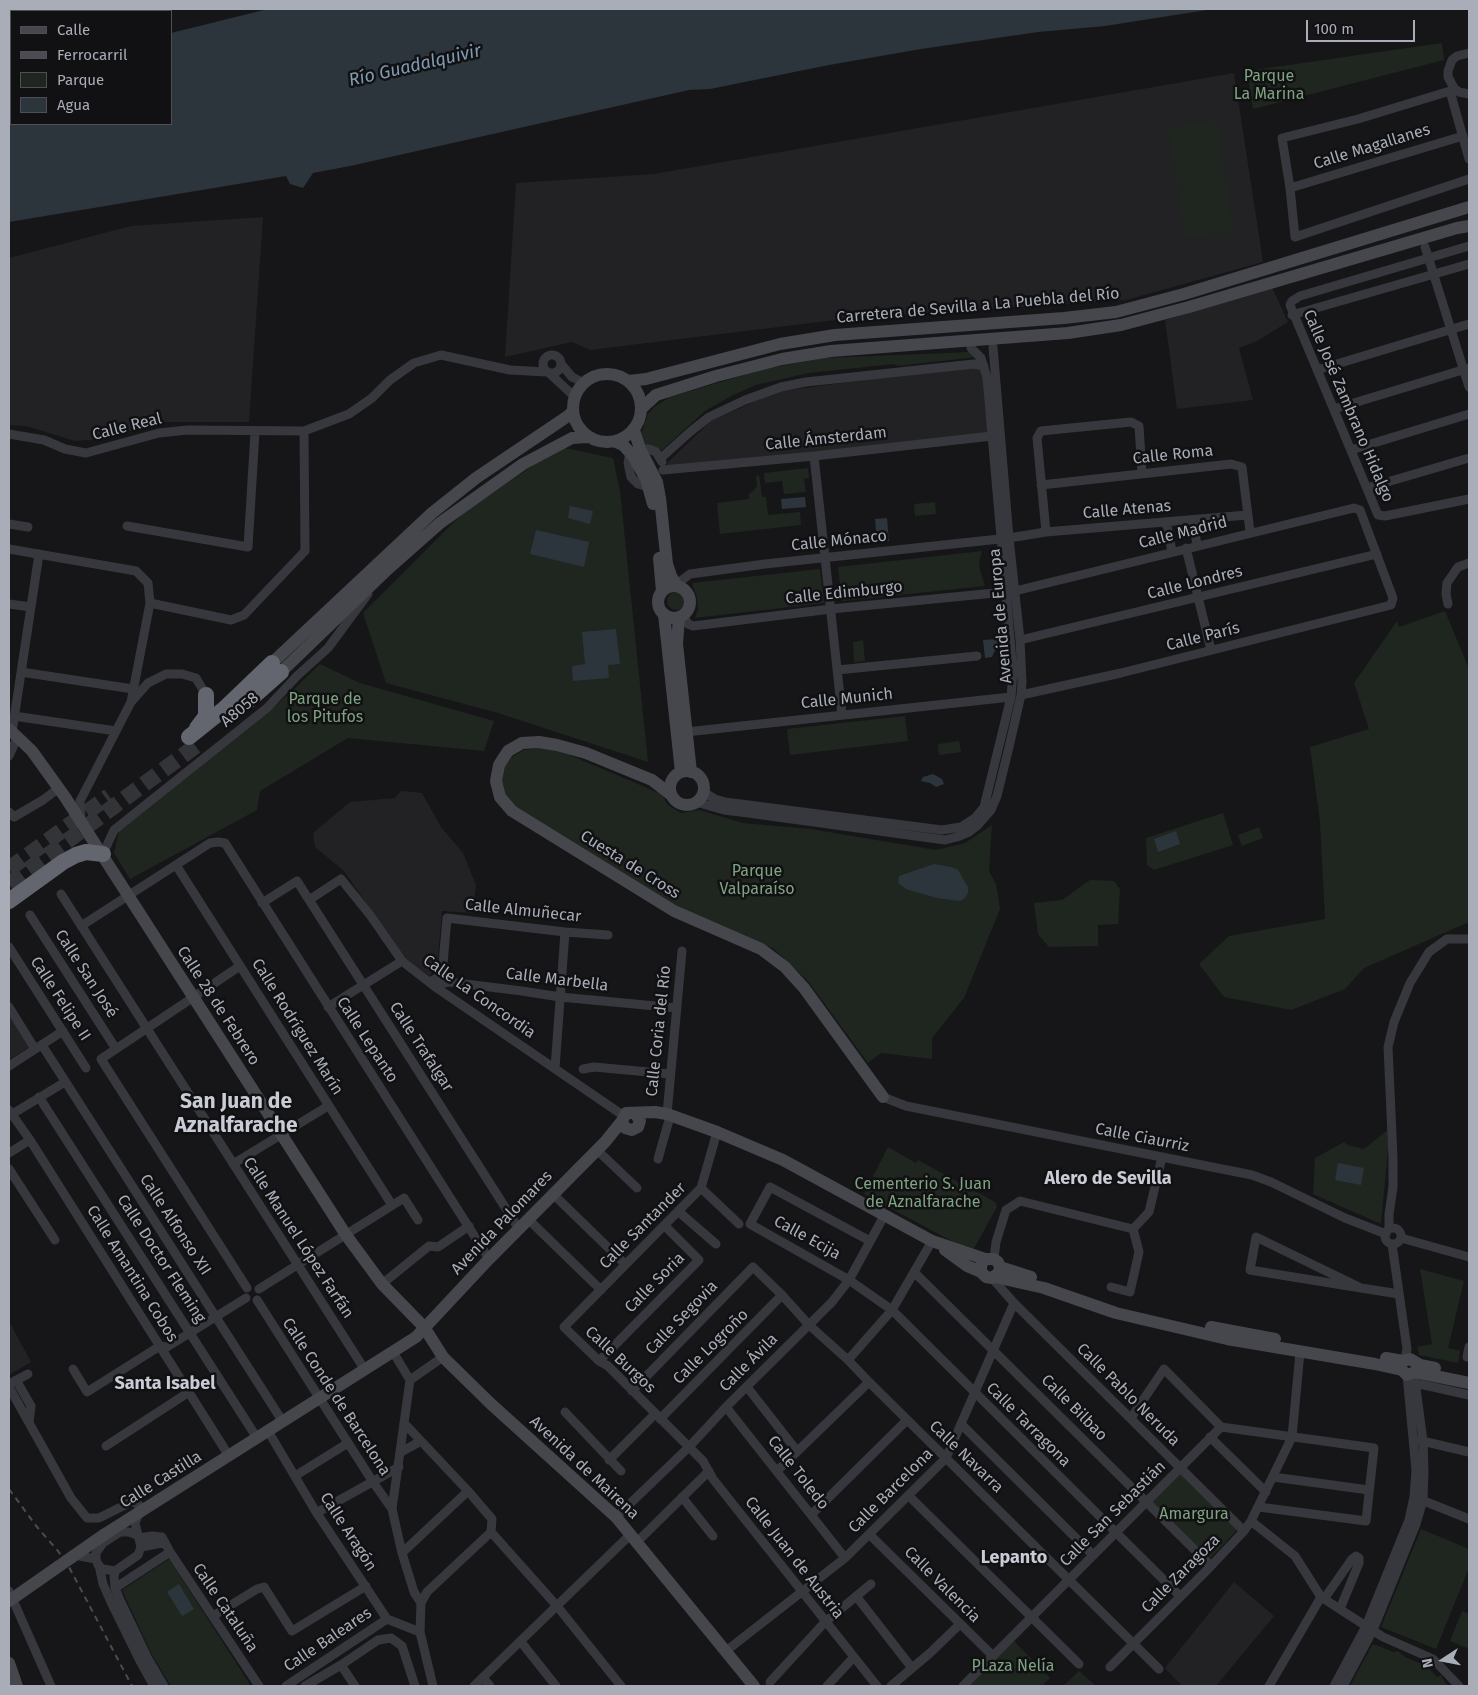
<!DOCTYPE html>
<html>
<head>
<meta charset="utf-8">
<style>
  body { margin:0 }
  #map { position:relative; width:1478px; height:1695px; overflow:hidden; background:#161618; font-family:"Fira Sans",sans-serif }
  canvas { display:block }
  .frame { position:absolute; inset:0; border:10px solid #a8adb8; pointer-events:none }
  .legend { position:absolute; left:10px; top:10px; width:162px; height:115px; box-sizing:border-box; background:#111113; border:1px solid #4d4f55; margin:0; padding:6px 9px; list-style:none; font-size:15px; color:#a8adb8 }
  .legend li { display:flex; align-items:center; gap:10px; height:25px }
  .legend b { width:25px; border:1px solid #4d4f55 }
  .north { position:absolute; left:1418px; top:1635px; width:50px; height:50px; -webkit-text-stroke:4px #111113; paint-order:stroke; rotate:259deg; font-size:14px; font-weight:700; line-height:20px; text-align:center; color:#a8adb8 }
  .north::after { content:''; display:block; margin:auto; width:18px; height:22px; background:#a8adb8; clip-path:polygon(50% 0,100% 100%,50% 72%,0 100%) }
  .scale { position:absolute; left:1306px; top:20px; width:109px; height:22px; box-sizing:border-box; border:2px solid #a8adb8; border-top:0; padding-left:6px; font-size:15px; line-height:18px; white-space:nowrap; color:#a8adb8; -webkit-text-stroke:4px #111113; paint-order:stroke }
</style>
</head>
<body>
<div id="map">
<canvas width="1478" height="1695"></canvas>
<div class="frame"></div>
<ul class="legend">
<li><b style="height:6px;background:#45474d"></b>Calle</li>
<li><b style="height:6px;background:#4a4c52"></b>Ferrocarril</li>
<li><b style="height:14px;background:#1e261f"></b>Parque</li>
<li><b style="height:14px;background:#2c353c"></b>Agua</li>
</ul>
<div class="north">N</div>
<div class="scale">100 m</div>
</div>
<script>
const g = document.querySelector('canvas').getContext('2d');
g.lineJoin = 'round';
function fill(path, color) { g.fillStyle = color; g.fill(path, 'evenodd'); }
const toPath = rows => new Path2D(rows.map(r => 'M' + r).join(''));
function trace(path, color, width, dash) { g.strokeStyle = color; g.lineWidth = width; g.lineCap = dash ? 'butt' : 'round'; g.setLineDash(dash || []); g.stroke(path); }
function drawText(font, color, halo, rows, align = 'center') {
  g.font = font + ' "Fira Sans",sans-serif'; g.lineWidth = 5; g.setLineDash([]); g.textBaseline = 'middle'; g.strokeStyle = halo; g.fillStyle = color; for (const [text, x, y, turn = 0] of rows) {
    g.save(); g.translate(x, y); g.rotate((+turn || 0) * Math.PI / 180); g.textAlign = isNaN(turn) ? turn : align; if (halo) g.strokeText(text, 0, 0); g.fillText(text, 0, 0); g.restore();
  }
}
const built = toPath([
  [1234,73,1263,262,1126,300,852,318,590,350,572,342,505,357,516,183,654,174],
  [263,217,249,422,160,422,105,439,75,441,26,426,9,425,9,258,131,226],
  [1272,287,1288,322,1257,341,1239,348,1253,400,1177,409,1165,320],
  [987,363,992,439,667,472,667,463,711,421,776,392],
  [401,791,422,793,441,827,463,853,476,885,473,913,442,911,437,971,434,971,429,976,403,956,344,871,315,847,313,833,350,802,395,798],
  [9,1016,10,1016,29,1047,9,1060],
  [9,1321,31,1362,9,1375],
  [1234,1582,1274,1616,1216,1686,1182,1686,1165,1668]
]);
const green = toPath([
  [9,9,85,9,73,11,11,11,11,22,9,23],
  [1442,43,1444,60,1253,109,1247,71],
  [1217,120,1233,231,1185,238,1168,128],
  [969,352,977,357,898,366,894,364,809,373,756,385,733,395,705,411,662,450,643,444,640,437,648,414,654,407,670,397,761,370,824,358],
  [565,448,613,458,620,491,648,762,498,713,386,683,363,613,462,514,541,460],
  [808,468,809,478,804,479,806,492,784,494,782,481,765,483,764,473],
  [759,475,762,497,766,497,768,515,800,512,801,525,720,534,717,503,749,499,749,494,754,490,757,486,756,476],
  [935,502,936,514,915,516,914,504],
  [982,551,979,562,980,570,985,586,842,601,838,567],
  [820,569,824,603,695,618,698,609,697,598,692,583],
  '667 601a9 9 0 1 1 18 0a9 9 0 1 1-18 0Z',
  [1445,611,1469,669,1469,922,1364,968,1345,989,1291,1010,1224,997,1199,964,1229,936,1325,919,1320,822,1310,747,1369,729,1354,683,1397,621,1399,627],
  [863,640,865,661,854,662,853,642],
  [320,664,360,683,494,721,484,751,348,738,260,791,257,810,130,879,114,853,119,831,254,724,290,693],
  [905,716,908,741,790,755,787,729],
  [959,741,961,752,939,755,938,744],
  [541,748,560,751,645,787,662,795,668,805,681,813,699,810,743,823,811,829,936,850,965,843,992,825,989,871,996,884,1000,909,964,998,932,1038,932,1059,881,1053,868,1063,807,980,773,948,713,925,676,909,514,807,502,790,501,771,512,757,524,750],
  [1223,813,1233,845,1154,870,1147,865,1146,838],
  [1259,827,1263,838,1242,846,1238,835],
  [1090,880,1114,881,1120,889,1118,924,1098,925,1098,946,1049,947,1038,934,1034,903,1062,900],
  [1390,1128,1381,1224,1313,1194,1315,1158,1344,1142,1347,1145,1364,1149],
  [888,1147,916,1163,918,1160,995,1202,997,1207,972,1252,864,1194],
  [1420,1269,1464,1281,1448,1348,1460,1351,1458,1363,1419,1355,1417,1347,1432,1344],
  [1179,1468,1239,1528,1207,1562,1148,1502],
  [1421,1529,1469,1549,1469,1568,1436,1649,1381,1627],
  [169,1559,251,1686,171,1686,152,1655,122,1590],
  [1462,1611,1469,1614,1469,1649,1450,1641],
  [1013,1640,1050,1678,1042,1686,968,1686],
  [1372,1645,1376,1645,1394,1652,1398,1651,1405,1657,1427,1666,1437,1677,1441,1675,1445,1683,1450,1686,1350,1686],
  [1079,1671,1096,1686,1063,1686]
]);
const water = toPath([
  [268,9,1213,9,1105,26,1038,32,921,49,829,65,710,89,689,90,350,166,313,173,303,188,290,184,286,176,9,222,9,65,11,64,11,124,171,124,171,33],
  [805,497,806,507,782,509,781,499],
  [570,506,593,511,590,524,568,518],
  [887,518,889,541,877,542,875,519],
  [536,530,589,542,584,567,530,554],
  [616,629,620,664,608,665,609,678,573,681,572,666,585,664,582,632],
  [1000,639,992,657,985,658,983,640],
  [933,774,942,779,944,784,936,787,930,783,921,781,923,777],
  [1176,831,1180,844,1158,852,1154,839],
  [934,864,951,867,958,870,968,887,968,893,965,898,960,901,937,898,906,889,898,883,899,876],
  [1338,1163,1364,1168,1361,1185,1335,1180],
  [179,1584,194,1609,182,1616,167,1592]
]);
const highwayTunnel = toPath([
  [9,869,109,796],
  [9,884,197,745]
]);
const street = toPath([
  [1469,53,1457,56,1452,60,1448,71,1448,77,1454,88,1459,92,1469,94],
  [1454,88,1450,91,1358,119,1282,138,1290,188,1295,237,1469,179],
  [1450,91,1469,159],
  [1290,188,1463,136],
  [1469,246,1300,296,1292,301,1290,305,1378,515,1385,516,1469,499],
  [1425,247,1469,387],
  [1292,315,1469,264],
  '543 364a9 9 0 1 1 18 0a9 9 0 1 1-18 0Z',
  [561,364,572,377,584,383],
  [1317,370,1469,324],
  [549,373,575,397],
  [1334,409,1469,368],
  [9,434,44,440,65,449,86,453,159,433,188,430,304,431,349,414,372,398,390,380,414,363,441,355,510,370,547,372],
  [640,449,649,449,656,452,662,462],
  [1351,450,1469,414],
  [630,452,628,463,631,477,638,484,645,486,652,484],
  [814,456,842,715],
  [661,458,690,432,709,417,745,400,781,387,806,382,974,364,984,366],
  [663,470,814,456,992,436],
  [1041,485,1231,464,1242,467,1250,532],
  [1367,488,1469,458],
  [1193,520,1197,545],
  [1166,522,1172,551],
  [9,524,28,527],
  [127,526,248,547,255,432],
  [1046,532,1037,438,1041,431,1131,422,1139,426,1142,474],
  [1186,548,1211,650],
  [9,549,136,571,148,583,150,603,131,702],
  [680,586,682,580,690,574,765,564,1009,538,1046,532,1247,515],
  [150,603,231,620,244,615,305,551,304,431],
  [9,604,31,607],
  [1448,604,1446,594,1447,583,1458,567,1469,563],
  [683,615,688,624,693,626,831,609,1015,591,1354,508,1360,510,1393,598,1391,605,1121,673,1021,695],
  [1020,640,1377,554],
  [837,670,977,656],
  [21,672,133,689],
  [14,716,116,731],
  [12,732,39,554],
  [686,732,1011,697],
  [9,756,18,736],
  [703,792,715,799,725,802,942,830,961,827,975,818,984,807,1011,697,1013,673,987,378,981,358,971,348],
  [696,802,724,810,748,813,945,840,957,837,969,832,977,826,991,810,997,796,1009,747,1021,695,1022,682,1020,640,1009,538,993,347],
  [9,812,14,817,43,800,59,788],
  [81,820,80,801,131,702,148,683,166,674,182,674,196,678,206,695],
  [103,854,114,830,267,708,297,676,328,648,368,594],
  [176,865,392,1205],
  [61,894,365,1370],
  [309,900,341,879,370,915,402,961,434,986,624,1116],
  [262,903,297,881,519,1229],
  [30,915,116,1049],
  [81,926,210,843,218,842,225,843,489,1259],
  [9,947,86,1068],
  [240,966,101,1059,247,1288],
  [430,982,442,975,447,918,565,932,608,935],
  [434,986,449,982,522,991,560,997,677,1008],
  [9,1007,35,1049],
  [328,1007,402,961],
  [42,1045,283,1422],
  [9,1066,63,1031],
  [555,1068,565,932],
  [583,1069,594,1067,670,1074],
  [39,1097,257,1438],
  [883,1097,906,1106,1252,1175,1271,1182,1345,1218,1386,1234],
  [9,1110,30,1140,229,1456],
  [667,1114,682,951],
  [9,1116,65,1082],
  [717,1132,701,1188,564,1327,599,1361,608,1366,703,1461,713,1479,877,1686],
  [597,1150,637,1188],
  [9,1153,30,1140],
  [658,1159,669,1120],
  [233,1164,328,1106],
  [9,1169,55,1240],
  [701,1188,739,1224],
  [553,1194,625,1264],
  [679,1212,716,1244],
  [528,1219,601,1290],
  '1385 1236a8 8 0 1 1 16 0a8 8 0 1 1-16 0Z',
  [1389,1229,1389,1214,1393,1187,1393,1157,1388,1047,1394,1022,1410,983,1429,952,1447,939,1469,939],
  [1401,1238,1469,1257],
  [870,1241,770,1187,750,1224,849,1280,892,1310,1180,1596],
  [1392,1244,1407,1349,1405,1359],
  [994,1259,996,1242,1006,1210,1020,1201,1133,1229],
  [914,1272,1211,1566],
  [992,1278,1014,1303,1244,1531],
  [382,1284,429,1246,438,1247,469,1226],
  [1111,1287,1130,1292,1139,1252,1133,1229,1149,1212,1162,1157],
  [1361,1288,1256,1237,1250,1270,1361,1288,1399,1294],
  [259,1289,404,1198,418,1220],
  [257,1300,373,1482,392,1509],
  [393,1352,410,1380],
  [1467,1357,1469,1347],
  [848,1360,892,1310,932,1241],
  [599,1361,699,1260,665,1226],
  [73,1369,87,1392,160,1346,167,1347,246,1298],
  [16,1380,31,1406,29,1423],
  [11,1383,28,1374],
  [1415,1383,1469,1395],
  [9,1387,71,1498,87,1518,99,1518,133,1501,144,1509],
  [747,1387,797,1451],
  [632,1391,753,1267,782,1295,809,1325,848,1360,869,1382,1159,1669],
  [726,1407,845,1558],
  [565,1412,621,1471],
  [1131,1418,1164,1369,1221,1427],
  [660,1419,782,1295],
  [405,1424,468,1491,492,1519,491,1532,557,1606,621,1686],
  [961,1424,1093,1555],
  [1221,1427,1374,1448,1366,1521,1259,1507],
  [268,1431,316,1512,387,1619,420,1632],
  [1210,1437,1266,1492],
  [1418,1440,1469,1452],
  [106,1446,189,1392],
  [401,1452,421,1441],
  [609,1460,655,1414],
  [777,1471,869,1382],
  [295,1476,348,1443],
  [1273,1477,1369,1490],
  [909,1496,1079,1664],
  [682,1497,713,1536],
  [1419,1499,1469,1519],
  [316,1512,320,1511,399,1467],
  [812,1514,907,1420],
  [616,1517,689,1447,726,1407,832,1302,849,1280,884,1216],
  [1251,1521,1295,1556,1321,1597,1383,1637,1433,1659,1459,1686],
  [137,1535,129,1532,120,1532,103,1543,96,1553,96,1559,98,1565,103,1569,115,1571,138,1555,141,1547,135,1523,139,1513],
  [870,1535,993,1656],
  [139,1538,152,1536,162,1537,170,1552,259,1686],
  [637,1542,709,1471],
  [141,1547,162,1543,167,1546],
  [402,1553,468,1491],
  [74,1555,96,1559],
  [99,1565,103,1584,111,1602,140,1661,154,1686],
  [115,1571,114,1577,115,1588,119,1598,147,1657,164,1686],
  [115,1588,170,1552],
  [9,1591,51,1686],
  [856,1596,912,1668],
  [1324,1599,1352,1559,1356,1556,1359,1558,1359,1563,1340,1609],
  [421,1603,414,1592,402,1553,392,1509,410,1380,443,1357],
  [213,1616,257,1589,264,1587,292,1631,366,1586],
  [521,1642,556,1686],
  [726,1651,845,1558,946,1458,1014,1303],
  [341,1665,355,1686],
  [1110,1667,1211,1566,1244,1531,1251,1521,1292,1437,1300,1352],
  [483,1678,490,1686],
  [770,1682,825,1622,871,1584],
  [286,1686,387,1619],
  [305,1686,341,1665,378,1640,391,1638,402,1646,415,1686],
  [433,1686,420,1632,421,1603,427,1592,491,1532],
  [474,1686,631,1534],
  [827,1686,854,1657],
  [891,1686,930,1653,960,1624],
  [963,1686,1221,1427],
  [1269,1686,1321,1597],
  [1334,1686,1366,1626,1409,1520,1414,1497,1416,1470,1407,1375],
  [1343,1686,1373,1630,1416,1524,1423,1500,1424,1471,1423,1441,1414,1373]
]);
const secondary = toPath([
  '573 408a34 34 0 1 1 68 0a34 34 0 1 1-68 0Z',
  [629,381,646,379,780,344,835,335,1064,318,1116,312,1184,294,1469,207],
  [642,408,656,395,716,376,782,359,831,351,1068,333,1121,325,1189,307,1457,228,1469,226],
  [634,430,640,449,657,482,660,498,667,564,671,576,677,586],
  [616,442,623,445,633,456,646,479,653,504],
  [659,558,662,591],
  '658 602a16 16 0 1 1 32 0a16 16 0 1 1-32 0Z',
  [664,614,681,772],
  [679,617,677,644,691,772],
  [272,663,432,513,476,478,568,416,572,412],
  [281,672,388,569,440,523,523,464,572,438,588,437],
  [9,729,32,751,65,797,346,1235,382,1284,424,1327,443,1357,491,1404,616,1517,754,1686],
  '670 788a17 17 0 1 1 34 0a17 17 0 1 1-34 0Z',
  [670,794,652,780,586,753,557,745,539,742,522,743,508,751,499,765,496,781,500,797,512,811,674,911,761,949,785,967,804,988,883,1097],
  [635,1113,640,1121,638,1127,632,1130,625,1128,622,1121,626,1113,655,1112,667,1114,717,1132,783,1160,932,1241,985,1259],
  [945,1250,967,1266,981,1272,986,1277,992,1278,999,1273,1000,1267,998,1262,994,1259,985,1259,981,1265,981,1272],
  [1000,1267,1031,1277],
  [995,1277,1044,1288,1116,1313,1227,1339,1375,1364,1402,1370,1407,1375,1415,1372,1469,1383],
  [1211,1327,1275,1339],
  [1386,1358,1403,1361,1410,1359,1420,1365,1435,1368],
  [72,1557,105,1534,416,1337,489,1259,605,1142,622,1121],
  [9,1663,17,1686]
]);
const highway = toPath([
  [246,703,281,672],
  [197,728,206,716,206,695],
  [189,737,224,709,272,663],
  [9,901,63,862,76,855,86,852,103,854]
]);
const rail = toPath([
  [9,1489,37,1527,58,1551,69,1567,132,1686]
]);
const secondaryBridge = toPath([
  [9,1601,72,1557]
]);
const parkNames = [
  ["Parque",1269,77],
  ["La Marina",1269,95],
  ["Parque de",325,700],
  ["los Pitufos",325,718],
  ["Parque",757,872],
  ["Valparaíso",757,890],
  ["Cementerio S. Juan",923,1185],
  ["de Aznalfarache",923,1203],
  ["Amargura",1194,1515],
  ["PLaza Nelía",1013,1667]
];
const streetNames = [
  ["Calle Magallanes",1372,147,-17],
  ["Carretera de Sevilla a La Puebla del Río",978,306,-5],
  ["Calle José Zambrano Hidalgo",1348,406,67],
  ["Calle Real",127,427,-14],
  ["Calle Ámsterdam",826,439,-6],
  ["Calle Roma",1173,455,-6],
  ["Calle Atenas",1127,510,-5],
  ["Calle Madrid",1183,533,-14],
  ["Calle Mónaco",839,541,-6],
  ["Calle Londres",1195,583,-14],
  ["Calle Edimburgo",844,593,-6],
  ["Avenida de Europa",1001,616,-95],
  ["Calle París",1203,637,-14],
  ["Calle Munich",847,699,-6],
  ["A8058",240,710,-40],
  ["Cuesta de Cross",630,865,32],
  ["Calle Almuñecar",523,911,6],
  ["Calle San José",86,974,57],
  ["Calle Marbella",557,980,7],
  ["Calle La Concordia",479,997,35],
  ["Calle Felipe II",60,999,57],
  ["Calle 28 de Febrero",218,1006,57],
  ["Calle Rodríguez Marín",297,1027,58],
  ["Calle Coria del Río",659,1031,-84],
  ["Calle Lepanto",367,1040,57],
  ["Calle Trafalgar",421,1047,57],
  ["Calle Ciaurriz",1142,1138,11],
  ["Avenida Palomares",502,1223,-46],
  ["Calle Alfonso XII",175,1225,57],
  ["Calle Santander",643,1226,-45],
  ["Calle Manuel López Farfán",298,1238,57],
  ["Calle Ecija",807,1238,29],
  ["Calle Doctor Fleming",161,1259,57],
  ["Calle Amantina Cobos",132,1274,58],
  ["Calle Soria",655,1283,-45],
  ["Calle Segovia",682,1318,-46],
  ["Calle Logroño",711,1347,-45],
  ["Calle Burgos",620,1360,43],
  ["Calle Ávila",749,1363,-45],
  ["Calle Pablo Neruda",1128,1395,45],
  ["Calle Conde de Barcelona",336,1397,57],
  ["Calle Bilbao",1074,1408,45],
  ["Calle Tarragona",1028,1425,45],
  ["Calle Navarra",966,1457,44],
  ["Avenida de Mairena",584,1468,43],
  ["Calle Toledo",798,1473,52],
  ["Calle Castilla",161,1480,-32],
  ["Calle Barcelona",891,1491,-45],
  ["Calle San Sebastián",1113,1514,-45],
  ["Calle Aragón",348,1532,57],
  ["Calle Juan de Austria",794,1558,52],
  ["Calle Zaragoza",1181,1574,-45],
  ["Calle Valencia",942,1585,45],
  ["Calle Cataluña",225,1608,56],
  ["Calle Baleares",328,1640,-34]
];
const waterNames = [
  ["Río Guadalquivir",415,66,-13]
];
const neighbourhoodNames = [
  ["Alero de Sevilla",1108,1179],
  ["Santa Isabel",165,1384],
  ["Lepanto",1014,1558]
];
const districtNames = [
  ["San Juan de",236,1102],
  ["Aznalfarache",236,1126]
];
fill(built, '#222225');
fill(green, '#1e261f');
fill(water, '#2c353c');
trace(highwayTunnel, '#333438', 16, [16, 8]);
trace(street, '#37383d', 9);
trace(secondary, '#45474d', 12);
trace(highway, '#63666e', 16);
trace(rail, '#4a4c52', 2, [6, 5]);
trace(secondaryBridge, '#45474d', 12);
drawText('16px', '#7fa381', '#111113', parkNames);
drawText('16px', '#a8adb8', '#111113', streetNames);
drawText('italic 18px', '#7f9bb3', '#111113', waterNames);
drawText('bold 18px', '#c9ccd4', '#111113', neighbourhoodNames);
drawText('bold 21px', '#c9ccd4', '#111113', districtNames);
</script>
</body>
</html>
